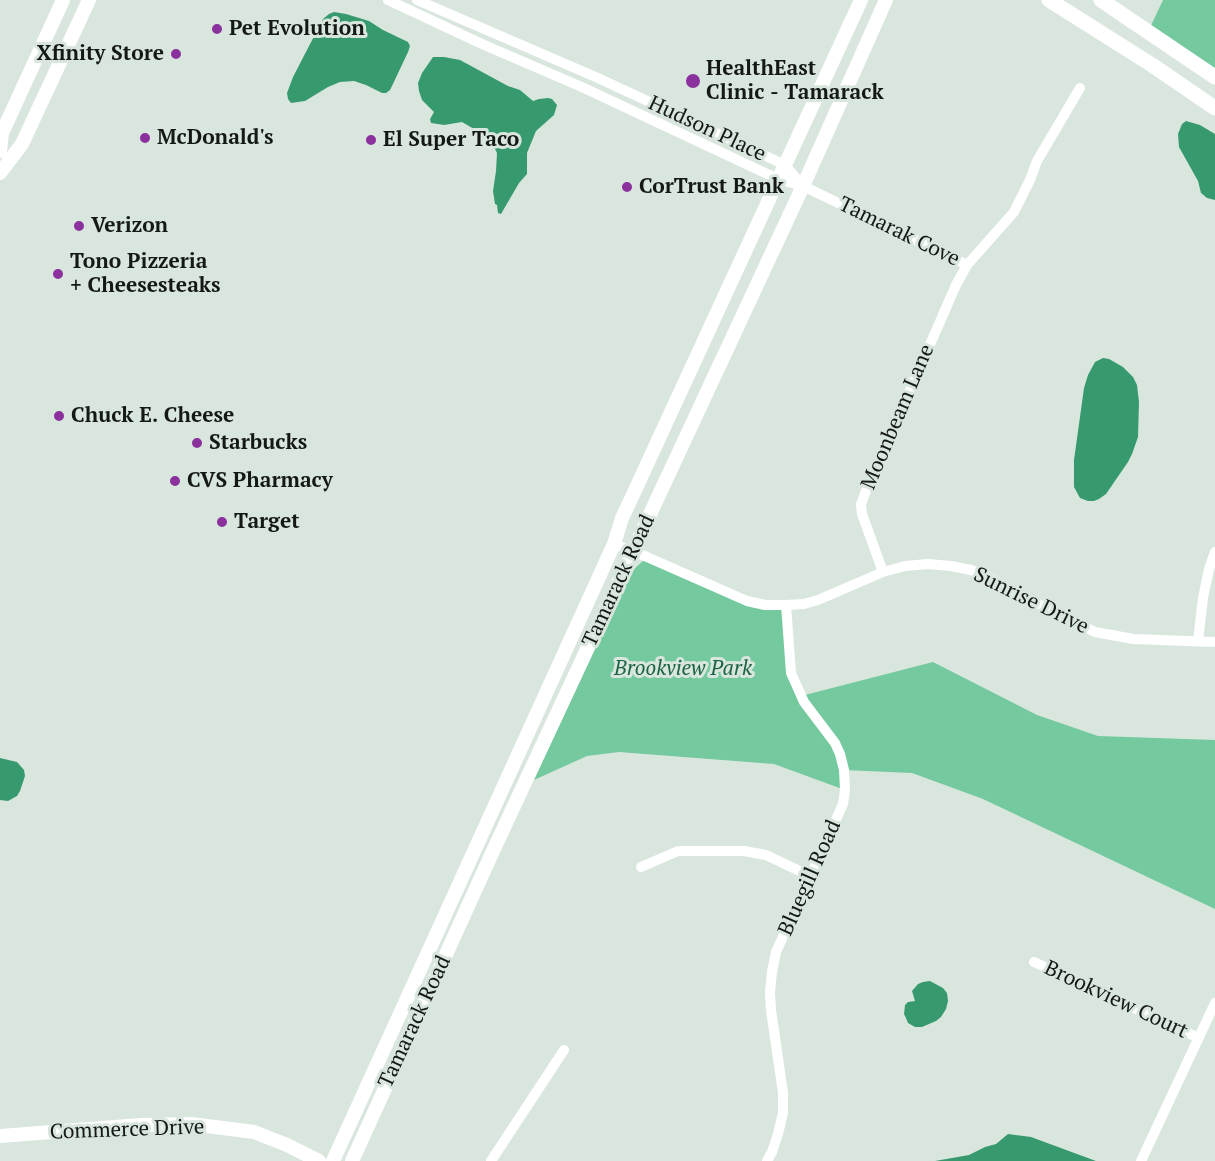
<!DOCTYPE html>
<html>
<head>
<meta charset="utf-8">
<style>
  body { margin:0 }
  canvas { display:block; background:#d9e6de }
</style>
</head>
<body>
<canvas width="1215" height="1161"></canvas>
<script>
const g = document.querySelector('canvas').getContext('2d');
g.lineJoin = 'round';
function fill(path, color) { g.fillStyle = color; g.fill(path, 'evenodd'); }
const toPath = rows => new Path2D(rows.map(r => 'M' + r).join(''));
function trace(path, color, width, dash) { g.strokeStyle = color; g.lineWidth = width; g.lineCap = dash ? 'butt' : 'round'; g.setLineDash(dash || []); g.stroke(path); }
function drawText(font, color, halo, rows, align = 'center') {
  g.font = font + ' "PT Serif",serif'; g.lineWidth = 6; g.setLineDash([]); g.textBaseline = 'middle'; g.strokeStyle = halo; g.fillStyle = color; for (const [text, x, y, turn = 0] of rows) {
    g.save(); g.translate(x, y); g.rotate((+turn || 0) * Math.PI / 180); g.textAlign = isNaN(turn) ? turn : align; if (halo) g.strokeText(text, 0, 0); g.fillText(text, 0, 0); g.restore();
  }
}
const green = toPath([
  [1163,0,1215,0,1215,77,1148,32],
  [647,557,731,595,786,605,789,659,801,696,933,662,1037,715,1098,736,1215,740,1215,909,983,799,912,773,844,770,845,790,774,764,619,752,587,756,534,780,631,572]
]);
const water = toPath([
  [334,12,346,14,369,21,383,30,408,42,410,46,408,52,392,86,390,90,386,93,382,93,366,85,354,81,340,82,328,87,305,101,291,103,288,99,287,93,293,77,323,19,329,14],
  [433,57,444,57,460,60,508,86,520,90,533,101,539,99,548,98,552,99,557,105,554,115,536,131,527,153,527,174,519,183,501,214,498,213,497,205,495,204,493,191,496,171,497,153,492,143,474,129,462,122,444,125,431,123,430,119,434,112,422,100,419,91,418,83,422,73],
  [1186,121,1200,125,1215,134,1215,200,1207,198,1201,193,1198,181,1179,147,1178,134,1182,124],
  [1103,358,1109,359,1123,367,1133,377,1137,385,1139,402,1138,437,1132,454,1128,462,1106,494,1099,499,1094,501,1088,501,1080,498,1074,487,1074,460,1084,388,1088,375,1095,362],
  [0,758,17,762,24,770,25,776,20,791,17,796,8,801,0,800],
  [930,981,943,988,947,993,948,1001,946,1009,941,1017,936,1021,922,1027,915,1027,908,1023,906,1018,904,1014,905,1005,908,1002,915,1001,912,991,918,984,923,982],
  [1008,1134,1031,1137,1096,1161,935,1161,969,1155,985,1147,996,1144]
]);
const minor = toPath([
  [388,0,482,44,584,88,778,179,803,186,967,265],
  [417,0,598,78,785,165,802,185],
  [614,544,647,557,747,601,765,605,786,605,804,604,818,600,883,572,905,566,928,564,951,566,971,570,986,576,1026,598,1095,632,1133,639,1215,642],
  [883,572,862,514,861,504,866,491,956,285,967,265,1014,212,1030,180,1037,161,1080,88],
  [1198,641,1203,598,1209,569,1215,552],
  [641,867,678,851,744,851,766,855,810,876],
  [1034,962,1199,1038],
  [491,1161,564,1050],
  [767,1161,772,1152,778,1134,783,1113,783,1093,771,1010,770,992,772,972,776,952,843,804,845,790,844,770,840,754,835,743,804,702,791,673,786,605],
  [1141,1161,1215,1003]
]);
const tertiary = toPath([
  [0,151,2,133,63,0],
  [0,173,22,144,89,0],
  [0,1136,141,1125,191,1124,254,1132,287,1145,319,1161],
  [333,1161,614,544,622,518,631,499,861,0],
  [352,1161,493,851,803,186,886,0]
]);
const secondary = toPath([
  [1049,0,1152,65,1215,108],
  [1101,0,1215,77]
]);
const markers = [
  [217,29,6,"#8a319e"],
  [176,54,6,"#8a319e"],
  [693,81,8,"#8a319e"],
  [145,138,6,"#8a319e"],
  [371,140,6,"#8a319e"],
  [627,187,6,"#8a319e"],
  [79,226,6,"#8a319e"],
  [58,274,6,"#8a319e"],
  [59,416,6,"#8a319e"],
  [197,443,6,"#8a319e"],
  [175,481,6,"#8a319e"],
  [222,522,6,"#8a319e"]
];
const poiNames = [
  ["Pet Evolution",229,29],
  ["Xfinity Store",164,54,"right"],
  ["HealthEast",706,69],
  ["Clinic - Tamarack",706,93],
  ["McDonald's",157,138],
  ["El Super Taco",383,140],
  ["CorTrust Bank",639,187],
  ["Verizon",91,226],
  ["Tono Pizzeria",70,262],
  ["+ Cheesesteaks",70,286],
  ["Chuck E. Cheese",71,416],
  ["Starbucks",209,443],
  ["CVS Pharmacy",187,481],
  ["Target",234,522]
];
const streetNames = [
  ["Hudson Place",707,129,25],
  ["Tamarak Cove",899,232,26],
  ["Moonbeam Lane",898,417,-67],
  ["Tamarack Road",619,581,-65],
  ["Sunrise Drive",1031,601,26],
  ["Bluegill Road",810,878,-66],
  ["Brookview Court",1116,1000,25],
  ["Tamarack Road",415,1022,-65],
  ["Commerce Drive",127,1130,-2]
];
const parkNames = [
  ["Brookview Park",683,669]
];
fill(green, '#74c99f');
fill(water, '#379a6e');
trace(minor, '#fff', 10);
trace(tertiary, '#fff', 14);
trace(secondary, '#fff', 15);
for (const [x, y, r, color] of markers) { const dot = new Path2D(); dot.arc(x, y, r, 0, 2 * Math.PI); g.fillStyle = color; g.fill(dot); trace(dot, '#d9e6de', 2); }
drawText('bold 21px', '#151916', '#d9e6de', poiNames, 'left');
drawText('21px', '#151916', '#d9e6de', streetNames);
drawText('italic 21px', '#1c6345', '#d9e6de', parkNames);
</script>
</body>
</html>
